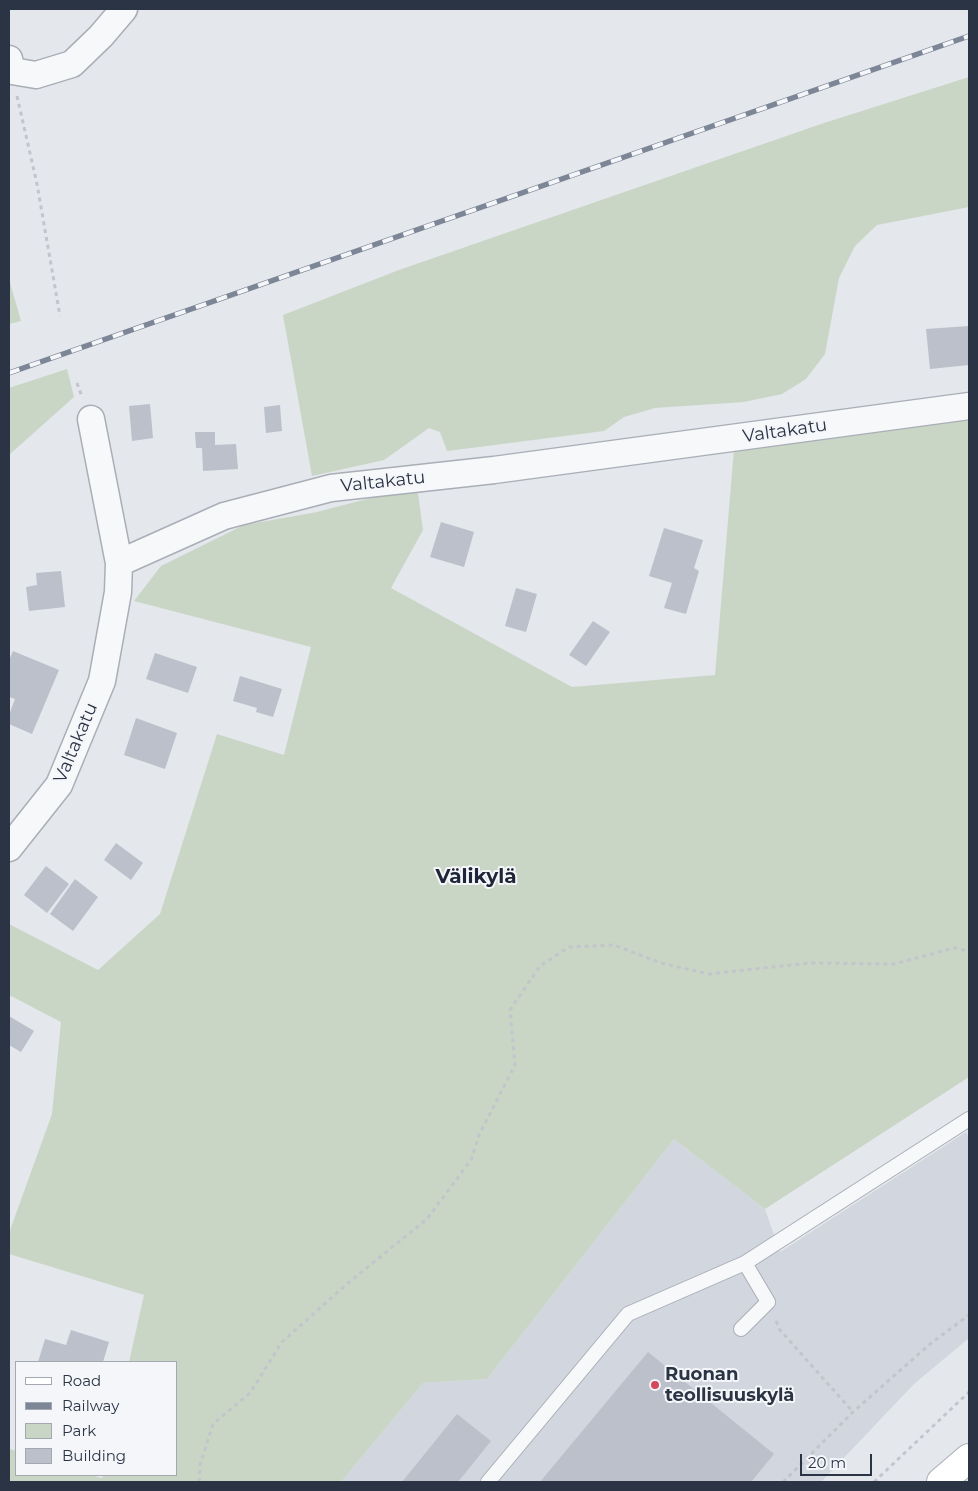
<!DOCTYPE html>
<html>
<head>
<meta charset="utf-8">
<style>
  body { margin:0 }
  #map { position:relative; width:978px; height:1491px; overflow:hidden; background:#e4e7ec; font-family:Montserrat,sans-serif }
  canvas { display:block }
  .frame { position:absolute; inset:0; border:10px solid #2b3445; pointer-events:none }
  .legend { position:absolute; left:15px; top:1361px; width:162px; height:115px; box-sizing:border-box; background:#f4f6f9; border:1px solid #a4a8b1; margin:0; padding:6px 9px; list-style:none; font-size:15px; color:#2b3445 }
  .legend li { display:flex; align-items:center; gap:10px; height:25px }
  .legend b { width:25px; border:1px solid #a4a8b1 }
  .scale { position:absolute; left:800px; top:1454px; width:72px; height:22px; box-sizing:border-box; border:2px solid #2b3445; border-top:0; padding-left:6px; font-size:15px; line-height:18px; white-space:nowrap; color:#2b3445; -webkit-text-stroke:4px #f4f6f9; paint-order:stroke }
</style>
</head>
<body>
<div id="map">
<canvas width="978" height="1491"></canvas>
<div class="frame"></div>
<ul class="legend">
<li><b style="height:6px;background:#fff"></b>Road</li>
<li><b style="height:6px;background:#7d8696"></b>Railway</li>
<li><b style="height:14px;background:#c9d6c5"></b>Park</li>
<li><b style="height:14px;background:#bbc0ca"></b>Building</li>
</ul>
<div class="scale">20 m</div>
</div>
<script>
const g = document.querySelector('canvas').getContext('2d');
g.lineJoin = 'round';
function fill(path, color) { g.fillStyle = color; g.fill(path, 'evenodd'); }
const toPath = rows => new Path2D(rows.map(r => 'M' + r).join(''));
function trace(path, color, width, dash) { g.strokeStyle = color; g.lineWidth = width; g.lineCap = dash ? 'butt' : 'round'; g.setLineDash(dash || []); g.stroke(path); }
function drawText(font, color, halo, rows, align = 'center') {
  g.font = font + ' Montserrat,sans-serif'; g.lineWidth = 4; g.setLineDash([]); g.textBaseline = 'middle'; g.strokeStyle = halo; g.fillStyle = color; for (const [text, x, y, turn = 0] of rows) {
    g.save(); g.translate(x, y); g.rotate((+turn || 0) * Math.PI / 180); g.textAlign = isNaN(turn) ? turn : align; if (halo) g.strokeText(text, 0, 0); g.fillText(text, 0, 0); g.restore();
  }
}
const built = toPath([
  [966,1132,969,1138,969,1338,914,1384,821,1482,341,1482,423,1383,487,1379,674,1139,765,1209,780,1252]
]);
const green = toPath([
  [969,77,969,207,877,225,855,246,839,278,825,354,806,379,782,394,744,402,655,408,624,417,604,431,447,451,440,432,429,428,384,460,312,476,283,315,399,270,821,124],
  [9,279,21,321,9,324],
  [67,369,74,397,9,455,9,388],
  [969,420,969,1077,765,1209,674,1139,487,1379,423,1383,341,1482,9,1482,9,1449,16,1451,16,1475,91,1475,102,1478,103,1475,176,1475,176,1362,129,1362,144,1295,9,1254,9,1233,52,1114,61,1022,9,995,9,924,98,970,160,914,217,734,284,755,311,647,134,601,161,566,244,525,317,512,417,486,423,530,391,588,572,687,715,675,734,449]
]);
const building = toPath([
  [969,326,969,365,930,369,926,329],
  [150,404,153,438,132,441,129,406],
  [280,405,282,431,266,433,264,407],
  [195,432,215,432,215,445,236,444,238,469,203,471,202,448,196,448],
  [441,522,474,532,464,567,430,557],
  [664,528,703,540,694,568,699,571,686,614,664,608,672,583,649,576],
  [61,571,65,607,29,611,26,587,37,585,36,573],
  [516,588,537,594,526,632,505,626],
  [593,621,610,632,586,666,569,655],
  [13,651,59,670,32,734,9,724,9,715,15,699,9,697,9,660],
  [155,653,197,667,188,693,146,679],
  [240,676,282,689,273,717,256,712,257,708,233,701],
  [136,718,177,733,165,769,124,755],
  [116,843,143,863,131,880,104,860],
  [46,866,69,884,47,913,24,895],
  [75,879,98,897,73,931,50,914],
  [9,1016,34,1031,21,1052,9,1045],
  [71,1330,109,1342,103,1362,38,1362,45,1339,66,1345],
  [648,1352,774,1454,751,1482,540,1482],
  [457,1414,491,1441,458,1482,402,1482]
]);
const path = toPath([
  [17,96,37,184,60,316],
  [77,383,82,397],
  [776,1321,780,1330,853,1412],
  [199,1482,200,1465,213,1424,250,1393,282,1342,348,1283,427,1219,471,1160,479,1135,515,1065,510,1010,540,966,569,947,614,945,661,963,709,974,810,963,894,964,954,948,969,951],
  [783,1482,853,1412,930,1344,969,1315],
  [874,1482,969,1392]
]);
const service = toPath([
  [741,1329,768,1302,745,1263],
  [488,1482,628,1314,745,1263,969,1119]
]);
const minor = toPath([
  [9,59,12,71,36,75,72,64,101,36,124,9],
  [91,419,119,563],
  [9,848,59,785,102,681,118,592,119,563,224,516,331,488,494,470,969,406]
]);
const secondary = toPath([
  [941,1482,969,1458]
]);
const rail = toPath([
  [9,373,969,36]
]);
const markers = [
  [655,1385,5,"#d1495b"]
];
const streetNames = [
  ["Valtakatu",785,431,-8],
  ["Valtakatu",383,482,-6],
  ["Valtakatu",76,743,-67]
];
const poiNames = [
  ["Ruonan",665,1375],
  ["teollisuuskylä",665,1396]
];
const quarterNames = [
  ["Välikylä",476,877]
];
fill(built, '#d2d6de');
fill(green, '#c9d6c5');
fill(building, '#bbc0ca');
trace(service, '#a9aeb7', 16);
trace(minor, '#a9aeb7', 29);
trace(secondary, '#a9aeb7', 30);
trace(path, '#c2c5cb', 3, [4, 4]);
trace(service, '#f7f8fa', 14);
trace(minor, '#f7f8fa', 26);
trace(secondary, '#fff', 28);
trace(rail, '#7d8696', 5.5);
trace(rail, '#f4f6f9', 4, [11]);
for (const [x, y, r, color] of markers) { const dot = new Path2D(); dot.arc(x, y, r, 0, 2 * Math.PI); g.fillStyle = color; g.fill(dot); trace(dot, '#f4f6f9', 2); }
drawText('18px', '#2b3445', '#f4f6f9', streetNames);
drawText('bold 18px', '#2b3445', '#f4f6f9', poiNames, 'left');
drawText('bold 20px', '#1d2536', '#f4f6f9', quarterNames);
</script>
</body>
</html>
